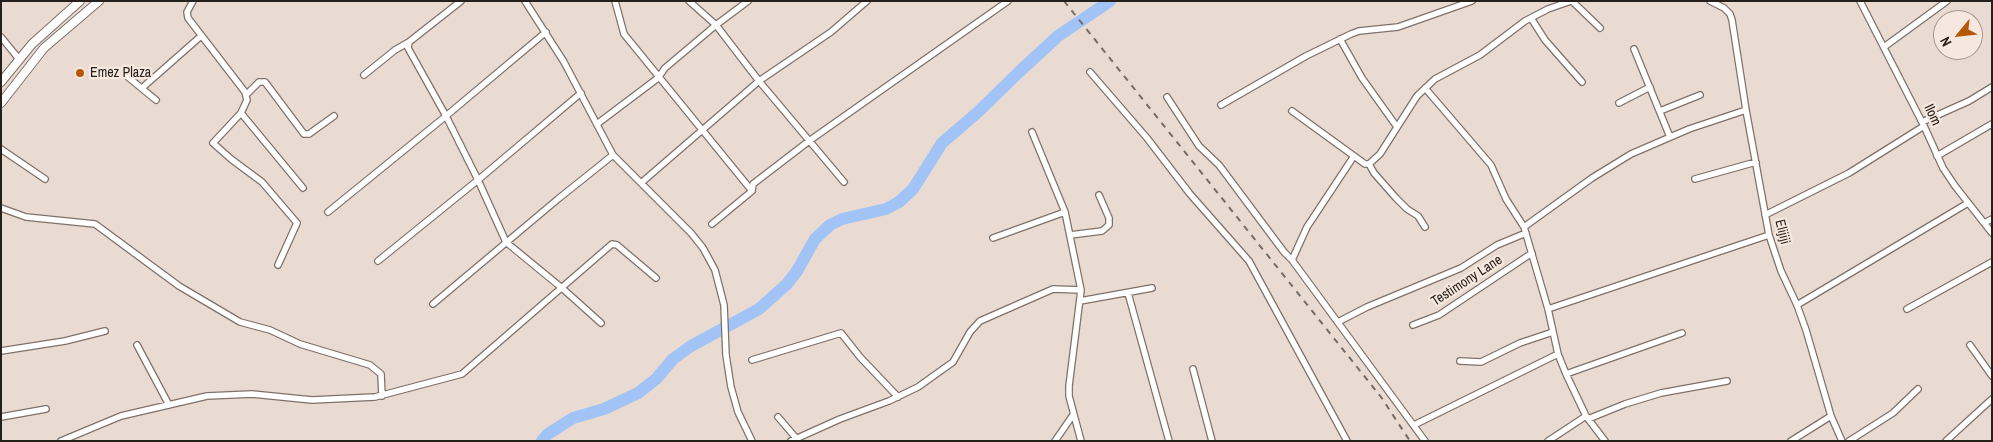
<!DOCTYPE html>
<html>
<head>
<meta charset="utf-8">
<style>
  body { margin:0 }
  #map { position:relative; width:1993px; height:442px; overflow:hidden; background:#eadbd2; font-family:"Archivo Narrow",sans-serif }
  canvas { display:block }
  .frame { position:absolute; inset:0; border:2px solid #26201d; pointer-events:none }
  .north { position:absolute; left:1933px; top:10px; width:50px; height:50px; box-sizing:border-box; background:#f7e8df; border:1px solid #a39891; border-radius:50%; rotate:242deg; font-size:14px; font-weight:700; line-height:20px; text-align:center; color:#26201d }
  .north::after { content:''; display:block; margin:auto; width:18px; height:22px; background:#b55804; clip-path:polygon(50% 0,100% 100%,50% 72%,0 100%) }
</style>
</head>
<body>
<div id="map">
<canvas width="1993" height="442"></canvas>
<div class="frame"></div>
<div class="north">N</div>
</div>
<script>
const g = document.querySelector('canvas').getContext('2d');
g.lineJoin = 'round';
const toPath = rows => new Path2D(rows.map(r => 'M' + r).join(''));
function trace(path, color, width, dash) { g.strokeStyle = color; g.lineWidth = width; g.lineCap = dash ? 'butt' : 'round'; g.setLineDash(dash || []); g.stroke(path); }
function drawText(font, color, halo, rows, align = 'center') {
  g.font = font + ' "Archivo Narrow",sans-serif'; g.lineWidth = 4.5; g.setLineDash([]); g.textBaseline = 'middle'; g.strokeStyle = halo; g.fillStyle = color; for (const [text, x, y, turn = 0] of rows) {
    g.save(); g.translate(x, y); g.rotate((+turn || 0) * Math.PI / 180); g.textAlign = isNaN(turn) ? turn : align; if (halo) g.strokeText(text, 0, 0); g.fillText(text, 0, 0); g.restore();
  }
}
const river = toPath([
  [542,441,548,434,573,418,604,409,638,393,656,379,673,359,691,346,759,309,787,284,797,271,815,239,830,225,842,219,886,209,899,202,913,189,942,143,978,112,1019,72,1058,36,1110,1]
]);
const minor = toPath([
  [193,1,187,12,188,18,245,92,247,100,241,113,213,143,231,159,262,182,297,223,278,265],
  [461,1,409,42,408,48,446,116,478,180,506,242,562,288,601,323],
  [525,1,564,62,613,155,691,233,703,248,715,270,724,305,726,355,731,387,738,412,752,441],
  [615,1,624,34,752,191],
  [689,1,716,25,759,81,844,182],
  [1572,1,1600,28],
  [1710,1,1724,8,1730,14,1732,20,1746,110,1769,235,1781,271,1797,305,1806,330,1831,416,1842,441],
  [1860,1,1924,126,1943,168,1955,186,1992,233],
  [1531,18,1545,40,1582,82],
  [1,37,19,59],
  [1340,39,1362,78,1397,127],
  [1884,47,1947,1],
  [1634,49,1670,137],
  [1090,72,1147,138,1190,194,1249,261,1347,441],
  [364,75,395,50,409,42],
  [128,77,156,100],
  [142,88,201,36],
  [1425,88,1491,165,1506,199,1524,227,1548,309,1558,354,1566,374,1586,416,1605,441],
  [246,95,259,82,265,82,304,134,309,134,334,116],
  [1167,97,1199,146,1219,165,1284,252,1292,260,1425,441],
  [1619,103,1650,87],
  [1221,105,1306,56,1351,34,1359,31,1398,27,1472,1],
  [1292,111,1354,156,1365,164,1369,164,1380,154,1417,96,1435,79,1480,55,1525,21,1548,9,1571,1],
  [1660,111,1700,95],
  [241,113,303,188],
  [1922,122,1969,101,1992,87],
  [597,124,658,78,665,68,716,25,748,1],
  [1032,132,1065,212,1081,290,1069,386,1069,396,1081,441],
  [1,149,45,179],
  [1937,156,1992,124],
  [1369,164,1374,173,1396,198,1407,209,1418,216,1425,227],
  [1695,179,1756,162],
  [641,183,759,81,831,32,867,1],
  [1,208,26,217,95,224,179,286,240,322,270,330,300,344,370,365,381,374,382,396],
  [328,212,446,116,546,32],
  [1765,215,1849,173,1924,126],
  [1984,223,1992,219],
  [712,224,752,191,753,184,809,141,1008,1],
  [1524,227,1592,178,1631,154,1689,129,1746,110],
  [1070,235,1102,231,1109,225,1109,218,1099,195],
  [993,238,1065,212],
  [1292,260,1307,227,1354,156],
  [378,261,478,180,581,93],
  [1128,293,1169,441],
  [1080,301,1152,288],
  [433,304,558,199,613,155],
  [1797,305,1968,203],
  [1548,309,1769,235],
  [1907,309,1992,262],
  [1338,322,1367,307,1461,268,1497,245,1526,233],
  [1413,325,1439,315,1532,253],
  [137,345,169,405],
  [1970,345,1992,376],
  [1,351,65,341,105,331],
  [752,360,841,333,860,357,898,397],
  [1460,361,1481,362,1520,343,1553,332],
  [1193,369,1212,441],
  [1566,374,1682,333],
  [1,417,46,409],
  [778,417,796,438],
  [1588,419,1625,404,1661,393,1727,381],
  [1414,425,1558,354],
  [61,441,121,416,207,396,252,394,312,400,375,397,462,374,612,244,617,245,656,278],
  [791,441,840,419,889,401,918,387,953,362,970,332,980,321,1053,289,1081,290],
  [1055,441,1073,415],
  [1548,441,1586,416],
  [1791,441,1831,416],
  [1849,441,1893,413,1918,389],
  [1946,441,1992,399]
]);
const secondary = toPath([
  [1,82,32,44,80,1],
  [1,103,44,48,99,1]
]);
const rail = toPath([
  [1064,1,1381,397,1410,441]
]);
const markers = [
  [80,73,5,"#b55804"]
];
const poiNames = [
  ["Emez Plaza",90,73]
];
const streetNames = [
  ["Ilom",1932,115,65],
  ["Elijiji",1782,232,76],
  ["Testimony Lane",1467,281,-33]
];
trace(river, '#a2c3f5', 12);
trace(minor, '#7f7169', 8);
trace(secondary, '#7f7169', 10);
trace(minor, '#fff', 5.5);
trace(secondary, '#fff', 8);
trace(rail, '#756b66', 2, [6, 6]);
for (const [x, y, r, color] of markers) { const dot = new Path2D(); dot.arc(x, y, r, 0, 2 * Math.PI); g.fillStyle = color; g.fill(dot); trace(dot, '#f7e8df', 2); }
drawText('14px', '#26201d', '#f7e8df', poiNames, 'left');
drawText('14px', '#26201d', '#f7e8df', streetNames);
</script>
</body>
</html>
